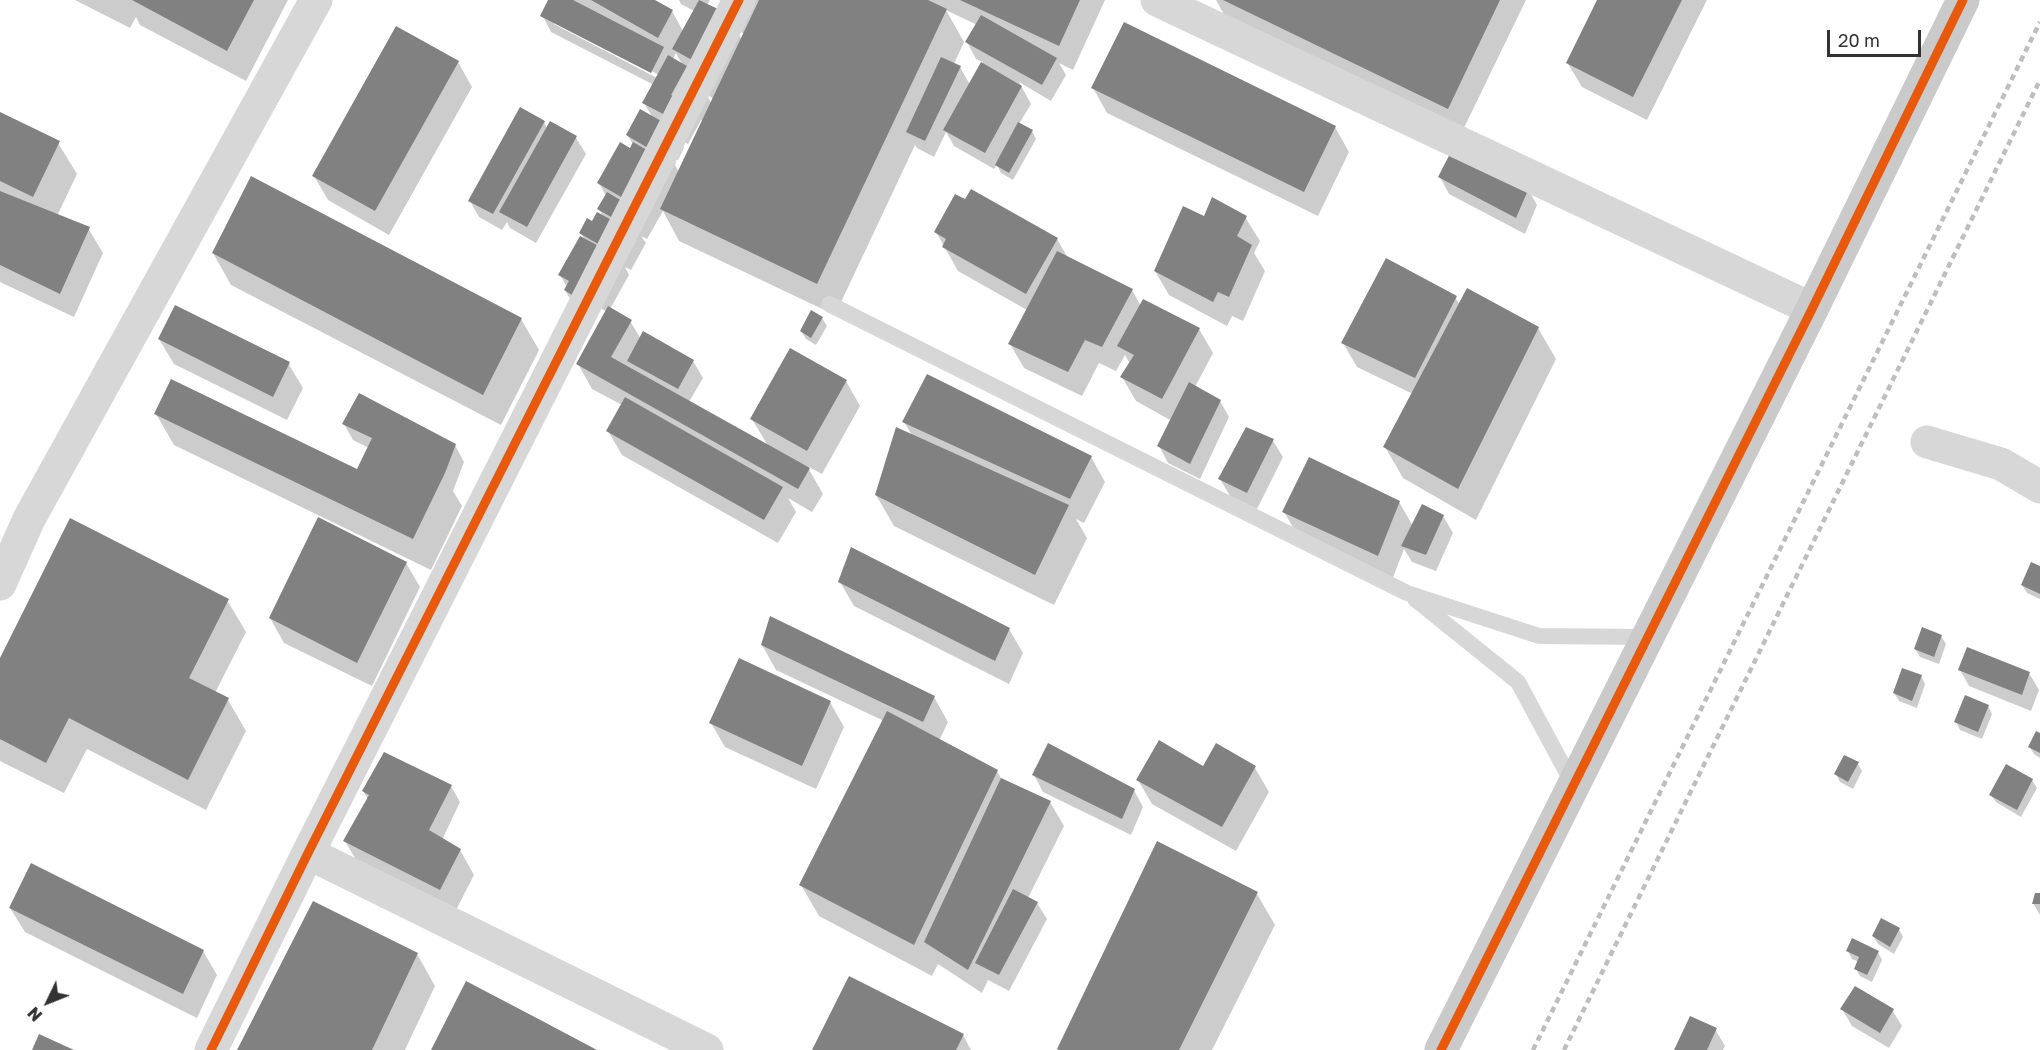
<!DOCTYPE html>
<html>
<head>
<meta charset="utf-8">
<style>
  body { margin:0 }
  #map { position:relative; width:2040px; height:1050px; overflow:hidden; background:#fff; font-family:"Golos Text",sans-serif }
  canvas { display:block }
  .north { position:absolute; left:18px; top:972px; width:60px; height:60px; -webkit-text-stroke:4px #fff; paint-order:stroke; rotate:227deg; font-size:16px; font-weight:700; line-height:24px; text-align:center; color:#333 }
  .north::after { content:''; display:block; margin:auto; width:21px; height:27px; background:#333; clip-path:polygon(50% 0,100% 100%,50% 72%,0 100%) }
  .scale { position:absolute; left:1827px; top:30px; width:94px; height:27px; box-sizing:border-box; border:3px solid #333; border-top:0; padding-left:8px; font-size:18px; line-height:21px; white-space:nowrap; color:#333; -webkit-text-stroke:4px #fff; paint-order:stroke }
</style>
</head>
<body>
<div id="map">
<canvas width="2040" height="1050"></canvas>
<div class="north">N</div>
<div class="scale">20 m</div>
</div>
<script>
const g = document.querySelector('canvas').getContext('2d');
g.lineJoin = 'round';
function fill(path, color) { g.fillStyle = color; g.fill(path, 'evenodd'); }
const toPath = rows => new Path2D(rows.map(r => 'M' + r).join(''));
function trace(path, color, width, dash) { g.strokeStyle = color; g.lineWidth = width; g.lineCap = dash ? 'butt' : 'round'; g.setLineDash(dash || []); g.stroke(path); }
const shadow = toPath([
  [75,0,288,0,246,81,140,25,136,17,130,28],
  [550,0,652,0,672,11,683,31,694,11,681,4,679,0,710,0,707,5,719,11,733,8,719,0,1105,0,1073,70,1059,63,1066,75,1051,101,1019,82,1031,104,1019,124,1032,131,1036,139,1013,180,1001,173,997,165,994,169,954,146,946,132,934,157,917,148,915,145,835,315,679,241,663,211,647,239,641,236,646,243,631,270,625,267,629,275,610,309,630,321,641,339,693,361,703,378,689,402,768,446,752,419,846,381,860,406,822,474,807,466,823,494,812,512,788,498,796,512,778,543,622,455,608,431,622,405,592,389,578,364,607,312,595,305,575,307,565,290,567,287,560,275,585,240,580,232,603,217,599,209,606,196,599,183,630,150,633,144,627,135,653,118,644,103,654,85,551,32,542,15],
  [946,10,977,25,967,42,976,59,983,62,970,85,960,67,954,64,964,42],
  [554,21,659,75,657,78,554,24],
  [735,28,744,34,742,40],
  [676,53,679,59,683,65,673,59],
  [686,67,699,74,694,81],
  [706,94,714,99,711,103],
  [701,120,703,121,679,172,675,165,676,163,666,157,666,153,678,160,684,148,679,139,688,144],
  [1216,0,1526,0,1462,132,1226,18],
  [1599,0,1707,0,1647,120,1582,87,1567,62],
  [458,62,472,87,389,235,328,200,314,176],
  [1093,88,1335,127,1349,152,1318,216,1107,113],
  [0,114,58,143,77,174,57,216,88,228,103,253,74,317,0,282],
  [544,122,547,128,550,123,576,138,586,154,536,243,510,228,507,222,502,230,479,217,470,201],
  [1440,177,1528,189,1537,205,1525,234,1449,194],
  [1245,217,1260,241,1254,253,1265,271,1243,321,1232,316,1227,326,1169,295,1155,271,1205,218],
  [936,232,1057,239,1068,258,1132,290,1141,306,1199,329,1213,353,1195,387,1220,401,1229,417,1200,479,1168,463,1159,446,1172,421,1136,401,1122,377,1130,364,1125,355,1116,371,1099,363,1082,396,1024,368,1010,344,1027,310,958,271],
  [213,253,521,319,539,350,501,425,231,285],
  [1455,297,1460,305,1538,328,1556,359,1476,520,1403,478,1385,447,1413,394,1357,367,1343,343],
  [822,318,827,326,816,345,806,339,801,331],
  [159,339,288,363,303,388,287,420,174,364],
  [156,414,358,471,369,448,353,440,344,424,455,445,464,462,453,491,462,506,431,570,174,445],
  [904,422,1091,457,1105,482,1084,523,1076,519,1087,538,1054,605,894,526,876,495,913,437],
  [1273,441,1283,457,1257,509,1230,496,1220,479],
  [1399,502,1413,526,1443,516,1453,533,1436,571,1412,562,1404,549,1392,580,1298,536,1284,512],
  [406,563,420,587,372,686,284,643,270,618],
  [2040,567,2040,599,2027,593,2022,585],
  [840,582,1009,629,1023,653,1009,684,854,606],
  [227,600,246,632,215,693,228,700,246,731,206,810,87,749,64,793,0,761,0,661],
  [1941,636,1946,644,1939,664,1920,657,1915,649],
  [762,645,934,697,948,722,939,741,997,771,1002,780,1050,802,1064,826,1028,898,1037,903,1047,919,1009,991,988,980,982,993,938,964,932,976,819,916,801,885,884,721,776,670],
  [1960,670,2029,673,2039,690,2031,711,1969,686],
  [1921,676,1925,684,1917,708,1899,701,1894,693],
  [830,702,844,727,816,789,725,747,711,723],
  [1988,706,1992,714,1982,739,1960,730,1956,722],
  [2040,735,2040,758,2034,754,2029,746],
  [1858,764,1862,771,1853,789,1840,782,1836,774],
  [1203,768,1255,768,1269,792,1236,851,1152,804,1138,780],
  [1034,775,1134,790,1143,807,1131,835,1043,792],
  [2032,780,2037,788,2021,817,1996,802,1991,795],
  [451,786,460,802,442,840,460,850,474,875,454,914,359,865,345,841,368,799,363,791],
  [1257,894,1275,925,1212,1050,1060,1050],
  [2040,894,2040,915,2033,903],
  [10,908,203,951,217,975,197,1018,25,932],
  [1899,929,1903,937,1894,954,1878,944,1873,936],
  [1848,951,1878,952,1882,960,1872,982,1860,976,1856,969,1859,962,1852,959],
  [417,954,435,986,405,1050,239,1050],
  [1842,1009,1892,1010,1902,1026,1889,1048,1852,1026],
  [1715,1029,1725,1046,1723,1050,1676,1050],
  [963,1035,971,1050,814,1050]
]);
const building = toPath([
  [132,0,254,0,227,51],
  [548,0,573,0,664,47,651,73,540,16],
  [591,0,655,0,673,10,658,38],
  [699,0,720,10,692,60,672,49],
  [759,0,928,0,947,9,817,284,660,209],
  [960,0,1080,0,1059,46],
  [1223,0,1500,0,1448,109],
  [1597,0,1682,0,1633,97,1566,63],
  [981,15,1057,58,1042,85,965,42],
  [1124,22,1336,126,1304,192,1091,88],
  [396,26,459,61,375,211,312,176],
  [668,55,687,66,671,95,677,98,667,116,642,103],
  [941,57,961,66,925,141,906,132],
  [981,62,1022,86,985,153,943,130],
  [520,107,545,121,493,214,468,201],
  [640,109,663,122,648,148,626,135],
  [0,112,60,141,33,197,0,181],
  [550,121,577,136,527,227,499,212],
  [1018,122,1033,130,1009,173,995,165],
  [620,142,630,148,633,142,654,154,628,201,597,183],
  [1454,146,1529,188,1516,218,1438,177],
  [251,176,522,318,483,395,212,253],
  [971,189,1058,238,1026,294,942,247,946,239,934,232,955,194,965,199],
  [0,191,90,227,60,294,0,265],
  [607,192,627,204,618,221,597,209],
  [1212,197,1247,216,1237,236,1252,245,1229,297,1218,292,1213,302,1154,271,1183,206,1204,216],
  [597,212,619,224,598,244,579,233,587,218,592,221],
  [580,236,608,251,580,300,564,290,569,281,558,275],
  [1057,251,1133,289,1102,347,1085,340,1068,372,1008,344],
  [1386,258,1457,296,1415,378,1341,343],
  [1467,288,1539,327,1458,489,1383,447],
  [1143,299,1200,328,1162,399,1120,377,1134,355,1117,346],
  [175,305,290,362,273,397,158,339],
  [608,306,632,320,611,357,810,468,798,489,576,364],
  [811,310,823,317,811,338,800,331],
  [643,331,694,360,678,389,627,361],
  [790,348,847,380,807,451,750,419],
  [927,374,1092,456,1070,499,902,422],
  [171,379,357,469,372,438,342,424,359,393,456,444,445,473,413,539,154,414],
  [1189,382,1221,400,1190,464,1157,446],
  [625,397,783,487,764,520,606,431],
  [896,427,1069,505,1035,575,875,495],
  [1246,427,1274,439,1247,493,1218,479],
  [1309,457,1400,501,1378,556,1282,512],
  [1422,504,1444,515,1426,555,1401,546],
  [318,517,407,562,357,663,269,618],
  [70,518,229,599,189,678,229,698,188,780,69,718,46,763,0,739,0,658],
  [851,547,1010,628,995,661,838,582],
  [2031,562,2040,566,2040,594,2021,585],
  [770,616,935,696,923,722,761,645],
  [1922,627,1942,635,1934,657,1914,649],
  [1967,647,2030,672,2022,695,1958,670],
  [739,658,831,701,802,766,709,723],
  [1902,668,1922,675,1912,701,1893,693],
  [1965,695,1989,705,1978,732,1954,722],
  [887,711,998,770,914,945,799,885],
  [2036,731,2040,733,2040,753,2028,747],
  [1159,740,1203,766,1216,743,1256,766,1222,827,1136,780],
  [1048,743,1135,789,1122,819,1032,775],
  [384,752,452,785,429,830,461,849,440,890,343,841,369,795,362,791],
  [1844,755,1859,762,1848,782,1834,774],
  [2006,764,2033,779,2017,810,1989,795],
  [1001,778,1051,801,968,970,924,942],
  [1157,841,1258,892,1179,1050,1059,1050,1057,1049],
  [31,863,204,950,183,994,9,908],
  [1013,889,1038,902,999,975,975,963],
  [2035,893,2040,893,2040,904,2032,904],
  [313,901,418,953,372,1050,237,1050],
  [1881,918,1900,928,1890,947,1872,936],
  [1852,938,1879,951,1867,975,1854,969,1859,957,1846,951],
  [849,976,964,1034,956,1050,812,1050],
  [466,981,548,1024,597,1050,431,1050],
  [1855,986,1894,1009,1880,1033,1840,1009],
  [1690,1016,1717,1028,1707,1050,1674,1050],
  [39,1034,74,1050,32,1050]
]);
const service = toPath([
  [829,304,1407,593,1539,636,1648,637],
  [1415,599,1518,682,1574,786]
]);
const minor = toPath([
  [1157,0,1812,309],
  [1927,442,2001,464,2040,487],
  [0,584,29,519,316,0],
  [308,853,707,1050],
  [211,1050,308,853,739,0]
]);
const primary = toPath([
  [1441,1050,1812,309,1963,0]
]);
const rail = toPath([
  [1533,1050,2040,22],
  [1564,1050,2040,80]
]);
const cycleway = toPath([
  [211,1050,308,853,739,0],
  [1441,1050,1812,309,1963,0]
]);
fill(shadow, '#0003');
fill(building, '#818181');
trace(service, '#d7d7d7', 16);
trace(minor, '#d7d7d7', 33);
trace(primary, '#cacaca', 33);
trace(rail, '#bebebe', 4.5, [6, 4.5]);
trace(cycleway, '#e8590c', 9);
</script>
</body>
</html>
